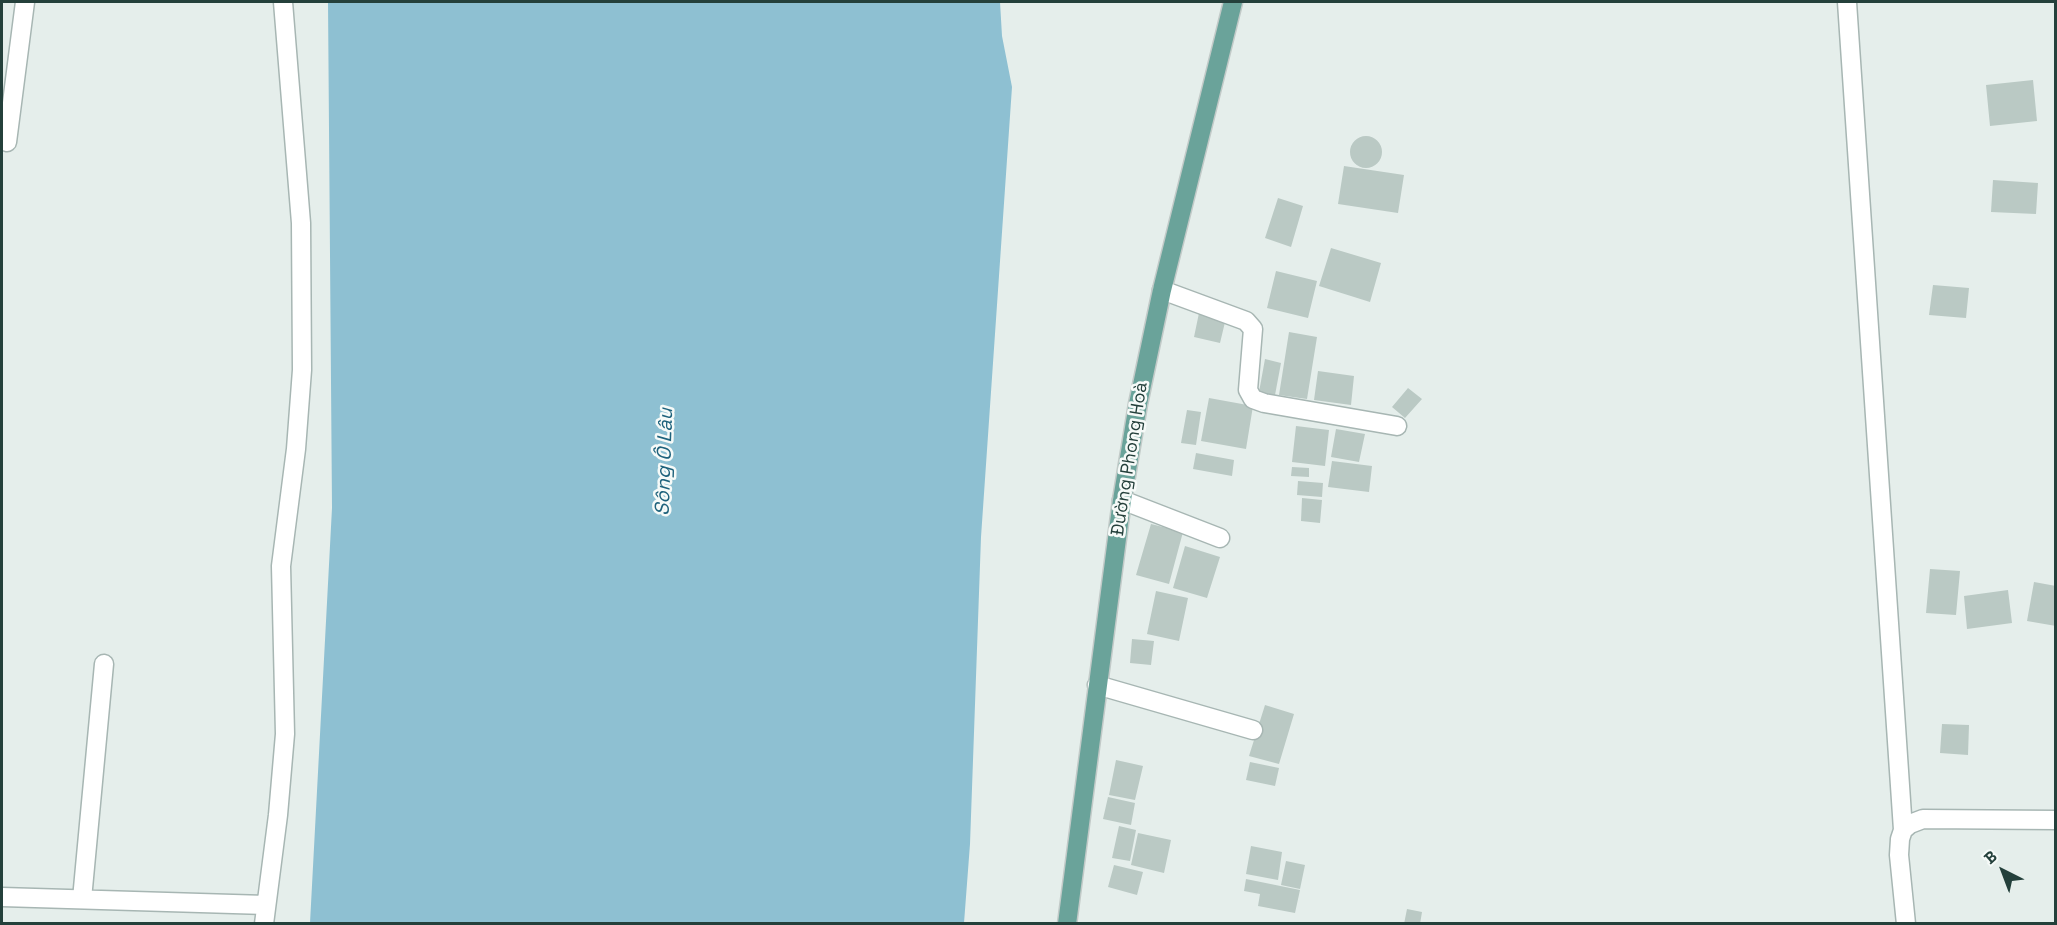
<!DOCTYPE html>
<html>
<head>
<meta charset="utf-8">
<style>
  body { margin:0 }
  #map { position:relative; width:2057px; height:925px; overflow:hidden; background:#e5eeeb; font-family:"Space Grotesk",sans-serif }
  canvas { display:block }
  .frame { position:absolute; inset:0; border:3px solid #24403b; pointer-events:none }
  .north { position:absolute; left:1973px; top:841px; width:60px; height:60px; -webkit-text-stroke:4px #f6faf8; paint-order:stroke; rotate:318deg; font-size:16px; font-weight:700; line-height:24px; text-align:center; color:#24403b }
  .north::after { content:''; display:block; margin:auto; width:21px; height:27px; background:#24403b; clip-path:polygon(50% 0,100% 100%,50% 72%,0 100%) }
</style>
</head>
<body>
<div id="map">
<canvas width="2057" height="925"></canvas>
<div class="frame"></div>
<div class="north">B</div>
</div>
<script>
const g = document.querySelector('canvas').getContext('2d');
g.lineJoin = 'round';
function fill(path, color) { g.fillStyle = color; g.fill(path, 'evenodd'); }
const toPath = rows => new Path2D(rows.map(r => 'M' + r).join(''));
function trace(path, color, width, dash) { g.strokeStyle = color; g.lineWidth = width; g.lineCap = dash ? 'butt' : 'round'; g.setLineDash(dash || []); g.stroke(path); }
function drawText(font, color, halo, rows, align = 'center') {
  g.font = font + ' "Space Grotesk",sans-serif'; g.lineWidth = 5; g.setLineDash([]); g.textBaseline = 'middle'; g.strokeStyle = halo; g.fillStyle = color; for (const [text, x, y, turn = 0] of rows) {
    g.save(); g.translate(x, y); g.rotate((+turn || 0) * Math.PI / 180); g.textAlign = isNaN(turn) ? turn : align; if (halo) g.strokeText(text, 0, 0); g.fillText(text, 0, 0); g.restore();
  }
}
const water = toPath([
  [328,2,1000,2,1002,36,1012,87,981,537,970,844,964,923,310,923,332,508]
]);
const building = toPath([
  [2033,80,2037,121,1990,126,1986,85],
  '1350 152a16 16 0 1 1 32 0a16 16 0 1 1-32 0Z',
  [1344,166,1404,175,1398,213,1338,204],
  [1993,180,2038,183,2036,214,1991,212],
  [1278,198,1303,206,1291,247,1265,238],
  [1331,248,1381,263,1370,302,1319,286],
  [1276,271,1317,281,1308,318,1267,308],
  [1933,285,1969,288,1966,318,1929,315],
  [1199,313,1226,318,1220,343,1194,337],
  [1289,332,1317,337,1307,399,1279,395],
  [1265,359,1281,363,1275,395,1259,392],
  [1318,371,1354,376,1351,405,1314,400],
  [1408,388,1422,399,1405,418,1392,407],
  [1209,398,1253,406,1246,449,1201,441],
  [1187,410,1201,412,1196,445,1181,443],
  [1296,426,1329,430,1325,466,1292,462],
  [1336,429,1365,434,1359,462,1331,457],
  [1196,453,1234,460,1232,476,1193,469],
  [1332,461,1372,466,1369,492,1328,487],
  [1292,467,1309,468,1309,477,1291,476],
  [1298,481,1323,483,1322,497,1297,495],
  [1302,498,1322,500,1320,523,1301,521],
  [1151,524,1183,532,1169,584,1136,575],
  [1185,546,1220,557,1207,598,1173,588],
  [1930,569,1960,571,1956,615,1926,613],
  [2034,582,2056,586,2056,626,2027,621],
  [2008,590,2012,623,1967,629,1964,596],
  [1156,591,1188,598,1179,641,1147,634],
  [1132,639,1154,641,1151,665,1130,663],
  [1265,705,1294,714,1279,764,1249,756],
  [1942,724,1969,725,1968,755,1940,753],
  [1116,760,1143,766,1135,800,1109,795],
  [1250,762,1279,768,1275,786,1246,780],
  [1108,797,1135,803,1131,825,1103,819],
  [1119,826,1136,830,1130,861,1112,858],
  [1138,833,1171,840,1164,873,1131,865],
  [1251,846,1282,852,1278,880,1246,874],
  [1286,861,1305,865,1300,889,1281,885],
  [1114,865,1143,872,1137,895,1108,887],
  [1246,879,1300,890,1295,913,1258,906,1260,894,1244,891],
  [1407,909,1422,912,1420,924,1404,924]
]);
const minor = toPath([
  [1847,2,1903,830,1900,839,1899,855,1906,924],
  [7,142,25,2],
  [1162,290,1246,321,1253,329,1248,390,1253,399,1264,403,1397,426],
  [1122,500,1220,538],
  [1097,685,1253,730],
  [1903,830,1910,824,1923,819,2056,820],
  [2,897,266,905],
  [82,899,104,664],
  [264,924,278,815,285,734,281,566,296,449,302,370,301,223,283,2]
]);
const primary = toPath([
  [1067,924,1122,500,1138,404,1162,290,1233,2]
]);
const streetNames = [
  ["Đường Phong Hoà",1130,459,-81]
];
const waterNames = [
  ["Sông Ô Lâu",665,462,-88]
];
fill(water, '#8ec0d2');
fill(building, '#bac9c4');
trace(minor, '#a7b6b3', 21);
trace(primary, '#c2cac8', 21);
trace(minor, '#fff', 18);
trace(primary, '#6aa39a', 18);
drawText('18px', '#24403b', '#f6faf8', streetNames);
drawText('italic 20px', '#1e627c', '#f6faf8', waterNames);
</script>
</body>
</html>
